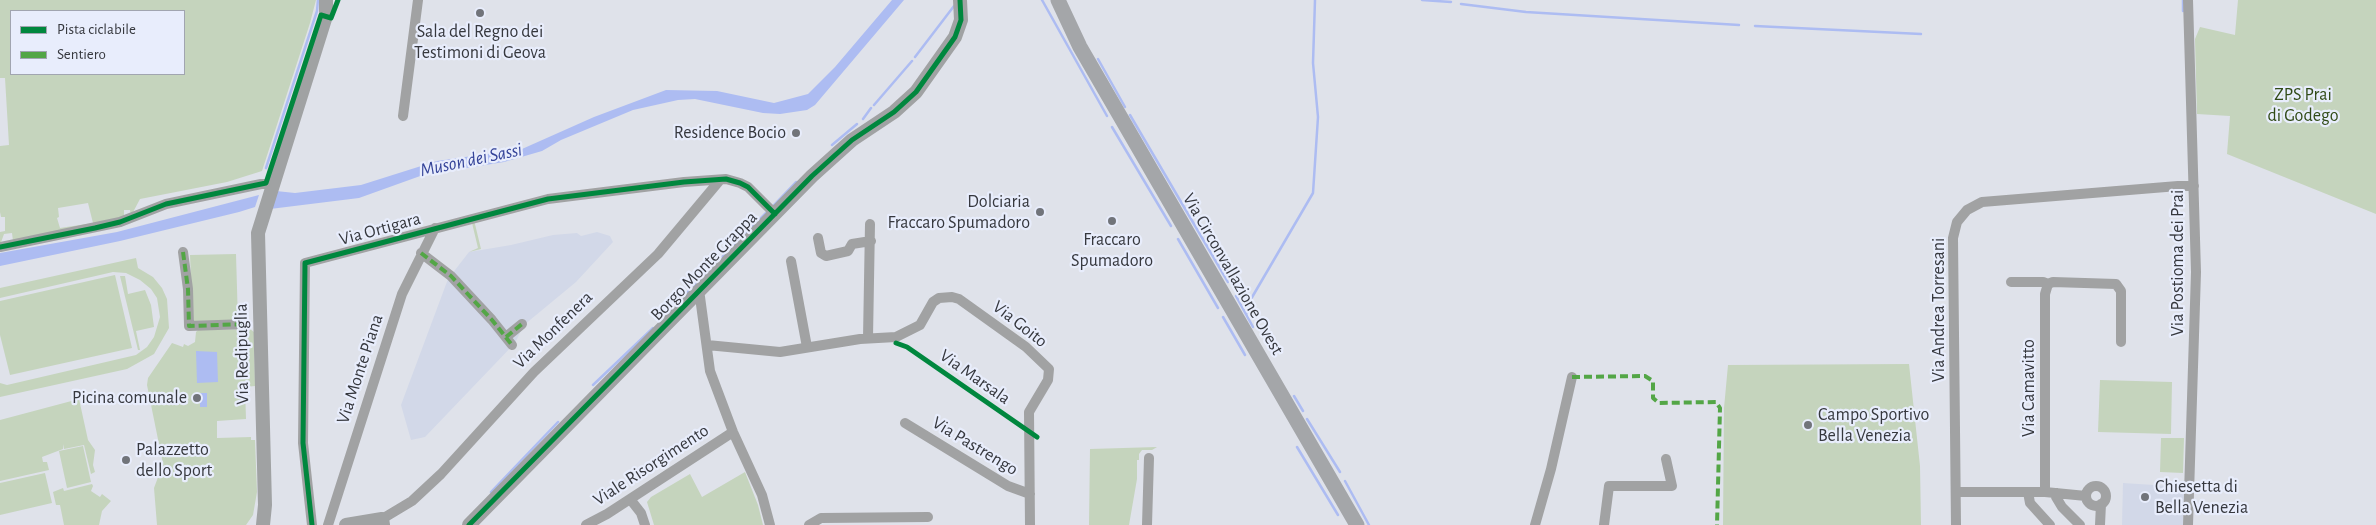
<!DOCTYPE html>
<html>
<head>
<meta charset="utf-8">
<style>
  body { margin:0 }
  #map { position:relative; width:2376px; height:525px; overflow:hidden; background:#dfe2ea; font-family:"Alegreya Sans",sans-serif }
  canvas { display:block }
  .legend { position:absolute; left:10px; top:10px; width:175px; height:65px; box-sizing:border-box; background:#e8edfc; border:1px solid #a1a5b0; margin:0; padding:6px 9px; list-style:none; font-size:15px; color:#36383e }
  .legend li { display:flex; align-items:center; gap:10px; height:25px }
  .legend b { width:25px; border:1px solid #a1a5b0 }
</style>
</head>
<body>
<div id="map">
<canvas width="2376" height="525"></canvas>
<ul class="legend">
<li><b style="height:6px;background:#00873e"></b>Pista ciclabile</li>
<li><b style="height:6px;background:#53a646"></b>Sentiero</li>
</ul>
</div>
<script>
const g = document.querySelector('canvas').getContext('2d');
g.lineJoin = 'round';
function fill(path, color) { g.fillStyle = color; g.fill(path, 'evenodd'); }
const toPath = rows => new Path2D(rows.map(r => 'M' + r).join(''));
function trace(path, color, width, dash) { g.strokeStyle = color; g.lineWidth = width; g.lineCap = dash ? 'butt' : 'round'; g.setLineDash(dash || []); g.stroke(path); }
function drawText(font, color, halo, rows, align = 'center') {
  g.font = font + ' "Alegreya Sans",sans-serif'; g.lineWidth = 4.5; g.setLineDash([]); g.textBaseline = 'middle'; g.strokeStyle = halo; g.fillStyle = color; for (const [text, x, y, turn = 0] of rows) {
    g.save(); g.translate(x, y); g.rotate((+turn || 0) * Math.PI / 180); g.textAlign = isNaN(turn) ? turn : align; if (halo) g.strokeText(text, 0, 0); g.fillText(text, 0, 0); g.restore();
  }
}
const built = toPath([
  [597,232,610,236,613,242,576,282,524,325,515,343,425,437,411,440,401,405,448,279,469,252,511,245,553,235,577,233,581,236],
  [2123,483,2184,487,2183,525,2122,525]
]);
const green = toPath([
  [0,0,316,0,310,23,262,171,227,182,140,199,131,216,130,210,124,210,124,218,13,241,12,233,4,234,0,245,0,232,5,231,5,217,1,217,0,212,0,146,9,145,5,78,0,78],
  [11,11,184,11,184,74,11,74],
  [88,203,93,223,60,228,57,218,59,217,58,208],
  [2238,0,2376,0,2376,214,2227,154,2230,116,2197,114,2195,39,2200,27,2235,35],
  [474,220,481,249,469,252,478,248,472,223],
  [236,254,238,322,193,324,190,255],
  [136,258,138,268,153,277,162,288,167,299,169,328,154,354,127,369,0,397,0,383,7,385,136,355,147,347,154,337,160,317,157,298,151,289,140,280,126,273,113,272,0,298,0,288],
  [115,275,132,348,10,375,0,335,0,301],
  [120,276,125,276,128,294,145,290,151,305,154,327,136,331,140,350,138,350],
  [250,329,254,332,255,386,245,387,246,419,217,421,217,438,251,437,251,440,255,440,257,492,253,515,246,525,157,525,154,488,163,464,147,385,148,378,172,343,183,347,184,344,188,346,195,342,196,332,198,330],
  [1909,364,1920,466,1921,525,1723,525,1724,408,1728,365],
  [2100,380,2172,382,2171,434,2098,432],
  [79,399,88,440,95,450,93,465,95,472,91,474,84,445,64,449,63,444,63,449,42,457,43,462,47,462,49,470,0,481,0,420],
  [2161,438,2184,438,2183,473,2160,472],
  [83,446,91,482,67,488,59,451],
  [1157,447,1152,450,1142,450,1139,454,1139,460,1137,460,1137,479,1129,525,1089,525,1090,449],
  [745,472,758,505,763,525,654,525,647,502,651,497,690,474,702,497],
  [45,473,52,503,0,515,0,483],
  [92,484,93,486,91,491,100,497,102,494,111,501,102,511,99,525,64,525,60,505,56,505,53,492,63,488,64,491]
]);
const water = toPath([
  [892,0,904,0,826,92,815,105,807,110,780,114,763,113,695,99,678,100,633,110,561,140,542,151,504,162,423,175,359,198,270,209,276,191,295,193,361,185,437,161,522,149,594,117,666,90,717,91,774,103,808,94,835,67],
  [259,195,255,207,239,212,120,241,0,266,0,253,117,232],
  [196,351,217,352,218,382,197,383],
  [200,393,207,393,207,407,200,407]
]);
const stream = toPath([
  [1042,0,1107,116],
  [1422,0,1451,2],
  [2183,0,2183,11],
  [1461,4,1526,12,1739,25],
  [1755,26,1921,34],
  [915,57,954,6],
  [1098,59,1125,107],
  [874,105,912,61],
  [1130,115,1228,282],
  [863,119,871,108],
  [1112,127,1171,226],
  [832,145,857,124],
  [266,168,317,11,318,0],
  [774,205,796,182],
  [1178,239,1218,308],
  [694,286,766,213],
  [1236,296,1253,327],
  [670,310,690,290],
  [1246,314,1251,299,1313,193,1318,117,1313,63,1315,0],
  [1223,317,1245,355],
  [593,385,653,328],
  [1294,396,1303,411],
  [1307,419,1340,472],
  [1297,447,1338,515],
  [1345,481,1369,525],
  [491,492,558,422]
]);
const street = toPath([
  [403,116,418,0],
  [818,238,821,253,826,256,848,251,852,244,871,241],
  [0,247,120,222,166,204,261,184,272,184],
  [183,252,188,289,189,326,247,324],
  [421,253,451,276,492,320,512,345],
  [791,261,807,347],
  [2011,282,2043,282,2048,284],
  [697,293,700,297,710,371,733,432,762,495,770,525],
  [506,337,522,324],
  [868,338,870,224],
  [707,345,780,352,860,339,896,337,920,325,933,302,939,298,952,297,959,299,1026,347,1049,369,1048,380,1029,412,1030,525],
  [905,423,1008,486,1030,494],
  '2086 496a10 10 0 1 1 20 0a10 10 0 1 1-20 0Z',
  [1957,492,2045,492,2086,496],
  [2028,492,2030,503,2050,525],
  [2045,492,2045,294,2048,284,2053,282,2116,284,2121,291,2121,342],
  [2057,493,2056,497,2062,507,2080,525],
  [630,499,641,513,645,525],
  [382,519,412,501,441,474,534,372,658,254,720,180],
  [312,525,303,443,305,263,548,199,684,182,726,179,740,183,748,187,775,214],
  [328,525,402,294,435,228],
  [586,525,607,514,733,432],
  [809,525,821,518,928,517],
  [1147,525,1149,458],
  [1535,525,1551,469,1572,377],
  [1604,525,1609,486,1672,486,1666,459],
  [1956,525,1953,238,1957,222,1967,210,1982,202,2178,186,2194,186],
  [2100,525,2101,504],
  [2188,525,2196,272,2188,0]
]);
const secondary = toPath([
  [263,525,265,505,258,233,326,16,326,0],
  [346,525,382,519,383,525],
  [469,525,812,176,852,140,894,112,916,92,955,37,961,20,960,0]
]);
const primary = toPath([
  [1058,0,1080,47,1357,525]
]);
const quiet = toPath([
  [183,252,188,289,189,326,247,324],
  [421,253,451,276,492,320,512,345],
  [506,337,522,324],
  [1572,377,1645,376,1653,381,1653,398,1659,403,1716,402,1720,408,1717,525]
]);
const cycleway = toPath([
  [0,247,95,228,120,222,166,204,266,183,321,15,331,18,338,0],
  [896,343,907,347,1037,437],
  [312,525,303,443,305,263,548,199,684,182,726,179,740,183,748,187,775,214],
  [469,525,812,176,852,140,894,112,916,92,955,37,961,20,960,0]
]);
const markers = [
  [480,13,5,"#71747a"],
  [796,133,5,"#71747a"],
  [1040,212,5,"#71747a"],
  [1112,221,5,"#71747a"],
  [197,398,5,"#71747a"],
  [1808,425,5,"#71747a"],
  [126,460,5,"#71747a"],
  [2145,497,5,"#71747a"]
];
const poiNames = [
  ["Sala del Regno dei",480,32,"center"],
  ["Testimoni di Geova",480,53,"center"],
  ["Residence Bocio",786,133],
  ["Dolciaria",1030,202],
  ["Fraccaro Spumadoro",1030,223],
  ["Fraccaro",1112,240,"center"],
  ["Spumadoro",1112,261,"center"],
  ["Picina comunale",187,398],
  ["Campo Sportivo",1818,415,"left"],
  ["Bella Venezia",1818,436,"left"],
  ["Palazzetto",136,450,"left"],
  ["dello Sport",136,471,"left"],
  ["Chiesetta di",2155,487,"left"],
  ["Bella Venezia",2155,508,"left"]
];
const parkNames = [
  ["ZPS Prai",2303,95],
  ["di Godego",2303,116]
];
const streetNames = [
  ["Via Ortigara",380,229,-15],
  ["Via Postioma dei Prai",2178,263,-90],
  ["Borgo Monte Grappa",704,266,-46],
  ["Via Circonvallazione Ovest",1233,274,60],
  ["Via Andrea Torresani",1939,310,-90],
  ["Via Goito",1020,324,38],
  ["Via Monfenera",553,330,-44],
  ["Via Redipuglia",242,354,-91],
  ["Via Monte Piana",360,369,-72],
  ["Via Marsala",975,377,35],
  ["Via Camavitto",2029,388,-90],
  ["Via Pastrengo",975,446,31],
  ["Viale Risorgimento",651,465,-33]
];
const waterNames = [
  ["Muson dei Sassi",471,160,-12]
];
fill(built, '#d2d8e8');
fill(green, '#c5d4bd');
fill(water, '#adbcf2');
trace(stream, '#adbcf2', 2.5);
trace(street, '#a1a2a3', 10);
trace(secondary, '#a0a2a3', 14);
trace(primary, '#a4a6a9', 15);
trace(quiet, '#53a646', 4, [8, 4]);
trace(cycleway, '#00873e', 5);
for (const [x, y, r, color] of markers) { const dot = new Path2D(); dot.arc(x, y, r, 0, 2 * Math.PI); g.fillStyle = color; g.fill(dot); trace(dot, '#e8edfc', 2); }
drawText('18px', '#36383e', '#e8edfc', poiNames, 'right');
drawText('18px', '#314b17', '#e8edfc', parkNames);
drawText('18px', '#36383e', '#e8edfc', streetNames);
drawText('italic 19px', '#354499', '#e8edfc', waterNames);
</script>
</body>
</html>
